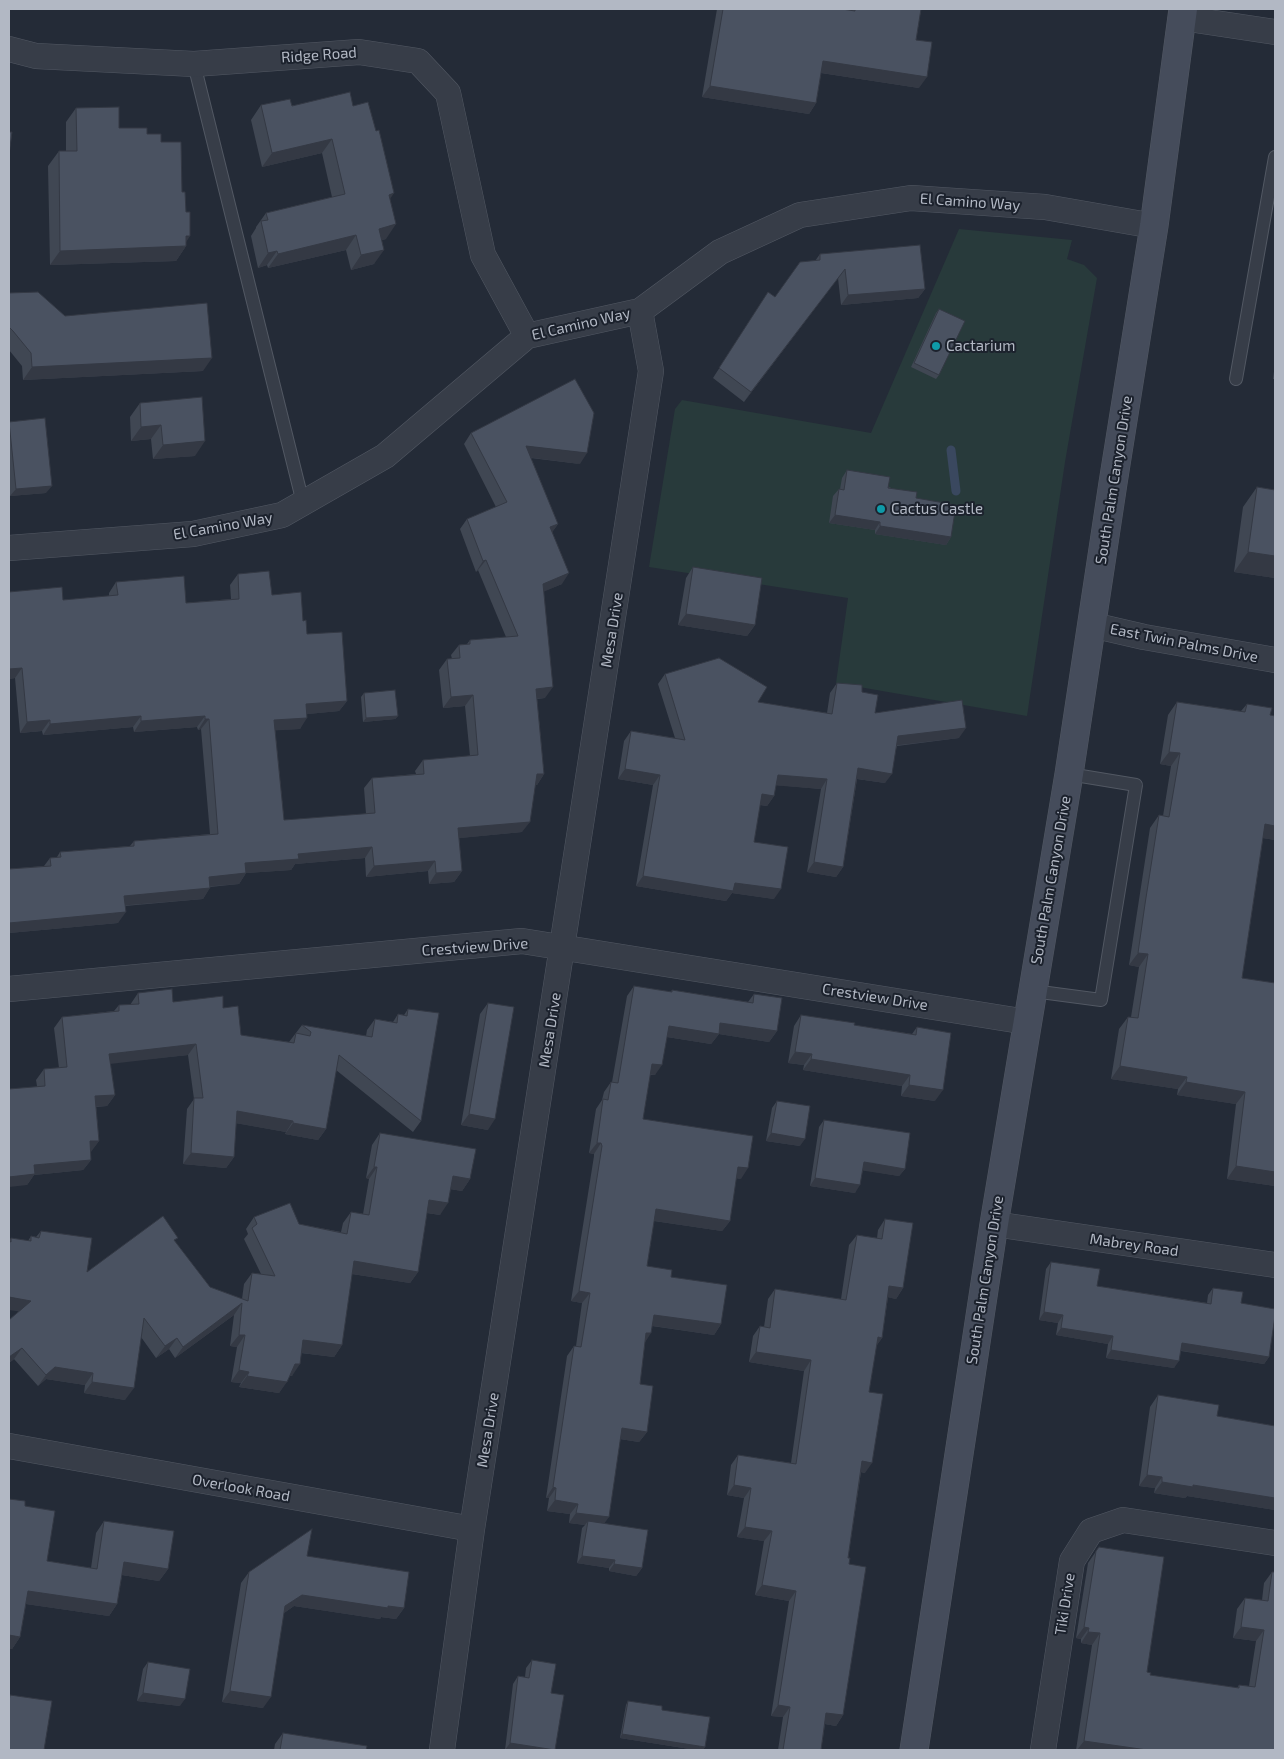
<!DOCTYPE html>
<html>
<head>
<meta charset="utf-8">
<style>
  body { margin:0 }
  #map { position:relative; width:1284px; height:1759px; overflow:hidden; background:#242b37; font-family:"Exo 2",sans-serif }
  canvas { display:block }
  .frame { position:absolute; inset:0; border:10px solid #b2b8c4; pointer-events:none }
</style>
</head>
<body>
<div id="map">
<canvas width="1284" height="1759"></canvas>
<div class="frame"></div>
</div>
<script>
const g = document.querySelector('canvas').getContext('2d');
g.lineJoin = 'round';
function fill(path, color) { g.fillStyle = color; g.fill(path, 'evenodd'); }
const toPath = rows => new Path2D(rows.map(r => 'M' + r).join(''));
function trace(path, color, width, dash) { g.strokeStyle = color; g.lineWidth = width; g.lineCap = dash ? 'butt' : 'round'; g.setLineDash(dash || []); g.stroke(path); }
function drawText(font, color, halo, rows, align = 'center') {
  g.font = font + ' "Exo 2",sans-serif'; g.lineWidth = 4; g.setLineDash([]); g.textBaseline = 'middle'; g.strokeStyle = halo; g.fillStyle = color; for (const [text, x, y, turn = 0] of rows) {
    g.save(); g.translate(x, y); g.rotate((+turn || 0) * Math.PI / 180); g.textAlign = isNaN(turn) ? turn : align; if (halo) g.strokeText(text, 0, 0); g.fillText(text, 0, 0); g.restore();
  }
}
const green = toPath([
  [959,229,1072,240,1067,259,1084,265,1097,278,1065,462,1027,716,836,683,848,598,649,567,675,409,682,400,871,433]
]);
const stream = toPath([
  [951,450,956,491]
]);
const lane = toPath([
  [194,64,303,503],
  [1236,379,1275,157],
  [1033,991,1101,1000,1136,785,1069,774]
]);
const street = toPath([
  [1182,18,1275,32],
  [9,49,36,56,194,64,359,52,418,61,448,93,483,255,527,336],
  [9,548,193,534,282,515,385,456,527,336,640,311,720,252,800,215,911,198,1045,207,1154,226],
  [1092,625,1144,637,1275,660],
  [9,989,522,941,1027,1022],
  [994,1224,1275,1265],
  [9,1446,472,1529],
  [442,1750,472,1529,651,371,640,311],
  [1043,1750,1072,1561,1091,1531,1123,1520,1275,1543]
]);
const secondary = toPath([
  [914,1750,994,1224,1069,774,1113,483,1154,226,1183,9]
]);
const wall = toPath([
  [717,9,842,9,849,10,849,9,921,9,916,40,919,88,821,73,816,103,809,114,702,97],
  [261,105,353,106,390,199,386,239,382,240,374,264,351,270,346,250,268,268,267,265,258,268,251,236,256,228,256,227,266,213,332,197,322,153,262,167,251,120],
  [76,108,119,128,147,134,161,142,182,192,186,246,176,261,50,265,48,166,59,151,66,151,66,122],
  [820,254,925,289,918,298,841,305,838,278,744,402,713,378,768,292,775,297,815,261],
  [9,293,65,316,203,371,23,380,22,366,9,350],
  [939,309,939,375,936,379,911,367,936,313],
  [1275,364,1275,379,1273,379],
  [140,403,195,456,153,459,151,439,131,441,130,417],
  [9,422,46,493,10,496,9,481],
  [471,433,580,464,531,458,558,524,552,532,562,584,544,591,545,698,537,699,544,774,537,785,535,785,522,832,459,838,462,871,454,882,429,884,428,871,366,877,365,858,295,864,291,870,246,873,239,884,210,887,203,899,125,906,118,923,9,933,9,869,44,866,50,858,57,857,60,852,130,846,134,841,210,834,201,729,198,730,197,727,134,732,133,727,43,735,42,731,20,733,15,678,9,679,9,592,63,600,109,596,109,593,116,582,186,603,231,599,230,585,238,574,272,595,303,621,307,634,347,701,339,711,307,714,300,729,275,730,284,820,366,814,364,788,372,778,416,774,415,771,423,760,470,756,465,706,443,708,439,670,447,659,452,659,451,655,459,645,467,644,470,640,506,637,478,570,476,572,460,529,467,519,496,507,464,444],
  [847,470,916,498,951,537,946,545,875,534,875,530,829,523,833,496,839,489,840,489,842,478],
  [1257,487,1275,490,1275,578,1234,572,1243,507],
  [693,567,755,625,747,636,678,625,686,578],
  [665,674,758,702,827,713,830,693,837,683,862,692,875,713,959,738,897,746,885,783,857,779,843,867,836,877,807,872,821,789,776,785,774,796,767,806,760,805,754,842,774,899,732,893,726,901,636,886,653,785,618,779,624,741,631,731,675,738,658,684],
  [364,693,398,716,395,719,363,722,361,697],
  [1177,702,1241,711,1247,704,1270,715,1275,716,1275,840,1263,838,1242,978,1275,1186,1227,1179,1236,1104,1177,1095,1178,1089,1111,1079,1119,1029,1128,1017,1131,1017,1139,967,1129,965,1150,828,1159,815,1163,816,1171,766,1160,764,1168,715],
  [634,986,671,992,672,990,748,1002,754,994,777,1031,769,1042,719,1034,711,1044,667,1037,655,1075,650,1075,643,1119,741,1179,736,1178,730,1221,722,1231,654,1221,647,1266,671,1277,721,1324,714,1335,652,1326,645,1342,640,1384,647,1432,639,1442,620,1439,604,1523,642,1568,636,1576,609,1571,609,1568,577,1563,582,1528,585,1525,569,1523,570,1514,547,1511,549,1498,546,1498,567,1356,574,1346,576,1346,582,1303,571,1301,594,1156,594,1154,589,1153,596,1109,602,1100,604,1092,611,1082,612,1082,627,996],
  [138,993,173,1002,223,1008,241,1035,289,1042,302,1025,366,1036,367,1030,375,1019,393,1022,398,1014,404,1015,408,1009,421,1121,413,1132,336,1070,326,1129,318,1140,285,1134,286,1132,236,1123,234,1157,226,1168,183,1164,187,1109,194,1099,188,1055,110,1063,115,1095,107,1106,96,1107,99,1141,90,1152,91,1160,83,1170,34,1175,27,1185,37,1086,36,1080,44,1069,59,1068,54,1028,62,1017,114,1011,119,1005,130,1005],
  [488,1003,488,1130,461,1125,480,1014],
  [801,1015,854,1025,912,1034,917,1027,935,1101,901,1096,902,1086,803,1070,804,1065,788,1063,794,1026],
  [777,1101,800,1146,766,1141,772,1108],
  [824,1120,905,1169,899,1176,863,1170,855,1193,810,1186,819,1127],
  [380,1133,470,1179,462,1191,450,1189,440,1215,427,1213,418,1272,410,1283,352,1274,342,1345,334,1357,301,1353,292,1376,290,1376,279,1393,239,1387,241,1383,231,1382,237,1347,230,1346,234,1315,175,1358,169,1349,156,1358,141,1337,125,1400,84,1393,85,1385,46,1379,38,1386,14,1359,9,1363,9,1320,19,1311,9,1241,11,1238,28,1241,31,1236,36,1237,41,1231,87,1272,175,1242,210,1287,242,1299,244,1284,252,1273,261,1274,244,1239,248,1234,246,1229,254,1217,299,1224,341,1232,343,1223,351,1212,363,1214,369,1179,366,1178,372,1145],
  [885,1219,903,1288,896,1299,888,1297,882,1338,876,1346,869,1392,865,1473,861,1472,848,1558,849,1564,843,1715,836,1726,825,1724,821,1750,778,1750,783,1717,771,1716,789,1601,755,1595,764,1541,737,1537,744,1498,727,1495,731,1465,738,1455,791,1463,804,1371,749,1362,753,1336,760,1326,764,1327,768,1299,775,1289,841,1299,849,1245,857,1235,877,1238,878,1230],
  [1051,1262,1097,1286,1207,1303,1208,1295,1213,1288,1241,1303,1269,1357,1264,1364,1181,1351,1174,1368,1106,1358,1108,1344,1056,1335,1058,1323,1039,1320,1046,1269],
  [1158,1395,1217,1416,1275,1426,1275,1510,1187,1496,1185,1498,1154,1493,1155,1488,1139,1486,1150,1407],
  [9,1499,25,1506,47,1561,91,1568,96,1533,104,1521,168,1569,159,1581,122,1575,117,1604,109,1616,26,1604,20,1637,12,1649,9,1649],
  [1099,1547,1147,1672,1150,1675,1237,1688,1239,1685,1249,1686,1256,1641,1233,1638,1237,1609,1245,1598,1262,1600,1264,1583,1272,1572,1275,1750,1076,1750,1092,1645,1081,1643,1081,1639,1076,1638,1088,1563],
  [307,1556,404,1608,396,1619,381,1617,380,1619,294,1606,284,1613,263,1708,222,1702,241,1583,249,1572],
  [532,1660,551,1693,555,1750,505,1750,513,1684,518,1676,525,1677,526,1668],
  [148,1662,180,1706,137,1701,143,1669],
  [628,1701,662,1710,705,1747,703,1750,696,1750,620,1738,626,1705],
  [283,1733,366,1750,274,1750,275,1744]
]);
const shadedWall = toPath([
  [823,61,927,77,919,88,815,72],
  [710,86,816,103,809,114,702,97],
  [332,139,322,153,262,167,272,153],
  [394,193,384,208,389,195],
  [396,224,386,239,369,243,379,229],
  [356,235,346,250,268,268,278,254],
  [190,236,183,247,186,246,176,261,50,265,60,251],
  [384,250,374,264,351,270,361,255],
  [277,251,267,265,258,268,268,253],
  [845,269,838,278,744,402,751,392],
  [925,289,918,298,841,305,848,295],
  [212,358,203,371,23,380,32,367],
  [161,425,151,439,131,441,141,427],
  [205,441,195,456,153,459,163,445],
  [526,446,587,453,580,464,518,456],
  [52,486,46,493,10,496,16,489],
  [835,515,880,522,875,530,829,523],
  [558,524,551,534,550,527],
  [880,526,951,537,946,545,875,534],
  [1248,552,1275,556,1275,578,1234,572],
  [486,560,478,570,476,572,483,561],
  [569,573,562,584,536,595,543,584],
  [686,614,755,625,747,636,678,625],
  [22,668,15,678,9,679,9,669],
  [553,687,545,698,529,699,536,689],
  [473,695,465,706,443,708,451,697],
  [347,701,339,711,298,715,306,704],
  [141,716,133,727,43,735,50,724],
  [205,716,197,727,134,732,141,721],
  [398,716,395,719,363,722,366,718],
  [307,718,300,729,266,731,274,720],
  [205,719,209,719,201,729,198,730],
  [50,720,42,731,20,733,27,722],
  [966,728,959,738,891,746,898,736],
  [1169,752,1180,753,1171,766,1160,764],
  [858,768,892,774,885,783,851,778],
  [625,769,660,775,653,785,618,779],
  [537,774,544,774,537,785,529,785],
  [778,775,827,779,821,789,771,785],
  [762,794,774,796,767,806,755,804],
  [530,822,522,832,451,839,458,828],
  [1265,824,1275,826,1275,840,1256,837],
  [372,847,365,858,295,864,291,870,246,873,239,884,202,887,209,877,245,863,298,854],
  [435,861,428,871,366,877,374,866],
  [814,862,843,867,836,877,807,872],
  [462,871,454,882,429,884,436,873],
  [643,876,735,883,781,889,774,899,732,893,726,901,636,886],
  [210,888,203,899,117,906,124,896],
  [126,912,118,923,9,933,9,923],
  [1138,953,1148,954,1139,967,1129,965],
  [720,1023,777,1031,769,1042,719,1034,711,1044,661,1036,669,1026],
  [196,1044,188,1055,101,1065,109,1054],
  [795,1052,812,1054,804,1065,788,1063],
  [811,1059,910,1075,902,1086,803,1070],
  [652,1064,662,1065,655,1075,645,1074],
  [1120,1066,1187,1077,1178,1089,1111,1079],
  [1186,1082,1245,1092,1236,1104,1177,1095],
  [909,1085,943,1090,935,1101,901,1096],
  [115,1095,107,1106,87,1107,95,1096],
  [237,1111,293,1121,286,1132,229,1122],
  [469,1114,495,1119,488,1130,461,1125],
  [293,1123,326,1129,318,1140,285,1134],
  [771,1133,805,1139,800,1146,766,1141],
  [90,1141,99,1141,91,1152,82,1152],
  [597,1143,601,1143,594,1154,589,1153],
  [191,1153,234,1157,226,1168,183,1164],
  [91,1160,83,1170,34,1175,27,1185,9,1187,9,1177,34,1165],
  [864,1162,905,1169,899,1176,859,1170],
  [1236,1166,1275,1172,1275,1186,1227,1179],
  [374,1167,377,1167,369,1179,366,1178],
  [738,1167,748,1168,741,1179,731,1177],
  [453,1176,470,1179,462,1191,444,1188],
  [815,1178,860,1185,855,1193,810,1186],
  [429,1200,448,1203,440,1215,421,1212],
  [656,1209,730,1221,722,1231,648,1220],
  [354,1261,418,1272,410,1283,346,1273],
  [889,1286,903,1288,896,1299,882,1296],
  [579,1291,590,1293,582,1303,571,1301],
  [9,1297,31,1301,23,1312,9,1310],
  [242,1303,234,1315,175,1358,183,1347],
  [1044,1312,1063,1315,1058,1323,1039,1320],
  [654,1315,721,1324,714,1335,647,1325],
  [1061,1328,1113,1336,1108,1344,1056,1335],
  [646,1333,651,1333,644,1344],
  [239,1335,245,1335,237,1347,230,1346],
  [878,1337,882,1338,875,1348],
  [177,1338,169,1349,156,1358,165,1346],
  [303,1340,342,1345,334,1357,294,1352],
  [1182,1343,1269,1357,1264,1364,1177,1350],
  [22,1348,14,1359,9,1363,9,1357],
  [1111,1350,1179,1361,1174,1368,1106,1358],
  [756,1352,811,1360,804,1371,749,1362],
  [295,1364,300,1364,292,1376,286,1375],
  [55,1367,93,1373,85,1385,46,1379,38,1386,46,1375],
  [239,1370,249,1372,241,1383,231,1382],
  [247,1376,287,1382,279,1393,239,1387],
  [92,1382,134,1388,125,1400,84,1393],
  [622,1428,647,1432,639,1442,614,1438],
  [862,1461,872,1463,865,1473,855,1471],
  [1147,1475,1162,1477,1155,1488,1139,1486],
  [1162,1482,1193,1485,1275,1498,1275,1510,1187,1496,1185,1498,1154,1493],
  [734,1485,751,1488,744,1498,727,1495],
  [553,1487,556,1488,549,1498,546,1498],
  [555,1500,578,1504,570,1514,547,1511],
  [576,1513,609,1517,601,1528,588,1521,585,1525,569,1523],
  [745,1527,772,1531,764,1541,737,1537],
  [582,1556,615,1560,609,1568,577,1563],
  [124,1562,168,1569,159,1581,116,1574],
  [614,1564,642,1568,636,1576,609,1571],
  [762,1585,796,1591,789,1601,755,1595],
  [28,1591,117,1604,109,1616,19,1603],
  [302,1595,388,1606,404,1608,396,1619,381,1617,380,1619,294,1606,277,1618,285,1606],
  [1084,1627,1089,1628,1081,1639,1076,1638],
  [1241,1627,1264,1630,1256,1641,1233,1638],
  [1088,1632,1100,1633,1092,1645,1081,1643],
  [9,1635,20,1637,12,1649,9,1649],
  [230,1691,271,1697,263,1708,222,1702],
  [143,1693,185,1699,180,1706,137,1701],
  [778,1705,790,1707,783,1717,771,1716],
  [826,1713,843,1715,836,1726,819,1723],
  [622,1734,705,1747,703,1750,696,1750,620,1738],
  [1084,1741,1147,1750,1077,1750],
  [510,1743,555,1750,505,1750]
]);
const building = toPath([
  [723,9,842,9,855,11,855,9,921,9,916,40,932,42,927,77,823,61,816,103,710,86,723,9],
  [350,92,353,106,368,102,376,131,379,130,394,193,389,195,396,224,379,229,384,250,361,255,356,235,278,254,277,251,268,253,261,221,268,220,266,213,345,194,332,139,272,153,261,105,290,99,292,106,350,92],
  [119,107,119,128,147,128,147,134,161,134,161,142,181,142,182,192,185,192,186,212,190,212,190,236,186,236,186,246,60,251,59,151,77,151,76,108,119,107],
  [9,132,12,132,9,155,9,132],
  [920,245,925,289,848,295,845,269,751,392,719,368,768,292,775,297,800,262,820,260,820,254,920,245],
  [38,292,65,316,207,303,212,358,32,367,31,353,13,331,9,327,9,293,38,292],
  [939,309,965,321,939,375,914,363,939,309],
  [575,379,594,413,587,453,526,446,558,524,550,527,569,573,543,584,553,687,536,689,544,774,537,774,530,822,458,828,462,871,436,873,435,861,374,866,372,847,298,854,299,859,245,863,246,873,209,877,210,888,124,896,126,912,9,923,9,869,51,866,50,858,61,857,60,852,134,846,134,841,218,834,209,719,205,719,205,716,141,721,141,716,50,724,50,720,27,722,22,668,9,669,9,592,62,587,63,600,118,595,116,582,184,576,186,603,239,599,238,574,269,571,272,595,301,592,303,621,306,620,307,634,342,632,347,701,306,704,307,718,274,720,284,820,375,813,372,778,424,774,423,760,478,755,473,695,451,697,447,659,460,658,459,645,470,644,470,640,518,636,486,560,483,561,467,519,507,502,471,433,575,379],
  [202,397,205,441,163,445,161,425,141,427,140,403,202,397],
  [45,418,52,486,16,489,9,422,45,418],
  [847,470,890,477,888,488,917,492,916,498,956,505,951,537,880,526,880,522,835,515,839,489,844,490,847,470],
  [1257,487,1275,490,1275,556,1248,552,1257,487],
  [693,567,762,578,755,625,686,614,693,567],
  [719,658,767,687,758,702,832,714,837,683,862,685,862,692,878,695,875,713,962,700,966,728,898,736,892,774,858,768,843,867,814,862,827,779,778,775,774,796,762,794,754,842,788,847,781,889,735,883,733,891,643,876,660,775,625,769,631,731,685,740,665,674,719,658],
  [395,690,398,716,366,718,364,693,395,690],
  [1177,702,1245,712,1247,704,1272,708,1270,715,1275,716,1275,826,1265,824,1242,978,1275,983,1275,1172,1236,1166,1245,1092,1186,1082,1187,1077,1120,1066,1128,1017,1138,1018,1148,954,1138,953,1145,904,1159,815,1169,817,1180,753,1169,752,1177,702],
  [634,986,672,992,672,990,753,1003,754,994,782,998,777,1031,720,1023,719,1034,669,1026,662,1065,652,1064,643,1119,753,1136,748,1168,738,1167,730,1221,656,1209,647,1266,672,1270,671,1277,727,1285,721,1324,654,1315,651,1333,646,1333,640,1384,653,1386,647,1432,622,1428,609,1517,576,1513,578,1504,555,1500,556,1488,553,1487,574,1346,581,1347,590,1293,579,1291,602,1146,601,1143,597,1143,603,1099,608,1100,611,1082,618,1083,634,986],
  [172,989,173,1002,223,996,223,1008,238,1006,241,1035,294,1043,296,1033,310,1036,311,1032,302,1025,372,1037,375,1019,397,1023,398,1014,407,1016,408,1009,439,1013,421,1121,339,1055,326,1129,293,1123,293,1121,237,1111,234,1157,191,1153,194,1098,203,1098,196,1044,109,1054,115,1095,95,1096,99,1141,90,1141,91,1160,34,1165,35,1174,9,1177,9,1089,45,1086,44,1069,67,1067,62,1017,119,1011,119,1005,139,1004,138,993,172,989],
  [488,1003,514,1007,495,1119,469,1114,488,1003],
  [801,1015,855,1023,854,1025,916,1035,917,1027,951,1033,943,1090,909,1085,910,1075,811,1059,812,1054,795,1052,801,1015],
  [777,1101,810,1106,805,1139,771,1133,777,1101],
  [824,1120,910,1133,905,1169,864,1162,860,1185,815,1178,824,1120],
  [380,1133,476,1149,470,1179,453,1176,448,1203,429,1200,418,1272,354,1261,342,1345,303,1340,300,1364,295,1364,287,1382,247,1376,249,1372,239,1370,245,1335,239,1335,242,1303,183,1347,177,1338,165,1346,144,1318,134,1388,92,1382,93,1373,55,1367,46,1375,22,1348,9,1357,9,1320,31,1301,9,1297,9,1241,11,1242,11,1238,31,1241,31,1236,39,1238,41,1231,92,1238,87,1272,163,1216,178,1238,174,1240,210,1287,248,1301,252,1273,275,1276,252,1228,257,1224,254,1217,290,1203,299,1224,347,1234,351,1212,369,1215,377,1167,374,1167,380,1133],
  [885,1219,913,1223,903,1288,889,1286,882,1338,878,1337,869,1392,883,1394,872,1463,862,1461,848,1558,850,1558,849,1564,866,1567,843,1715,826,1713,821,1750,783,1750,790,1707,778,1705,796,1591,762,1585,772,1531,745,1527,751,1488,734,1485,738,1455,796,1464,811,1360,756,1352,760,1326,770,1328,775,1289,846,1300,857,1235,882,1239,885,1219],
  [1051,1262,1100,1269,1097,1286,1211,1304,1213,1288,1243,1292,1241,1303,1275,1309,1275,1316,1269,1357,1182,1343,1179,1361,1111,1350,1113,1336,1061,1328,1063,1315,1044,1312,1051,1262],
  [1158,1395,1219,1405,1217,1416,1275,1426,1275,1498,1193,1485,1193,1487,1162,1482,1162,1477,1147,1475,1158,1395],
  [9,1499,25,1501,25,1506,55,1511,47,1561,97,1569,104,1521,174,1531,168,1569,124,1562,117,1604,28,1591,20,1637,9,1635,9,1499],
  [588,1521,648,1530,642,1568,614,1564,615,1560,582,1556,588,1521],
  [312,1529,307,1556,409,1572,404,1608,388,1606,388,1608,302,1595,285,1606,271,1697,230,1691,249,1572,312,1529],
  [1099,1547,1164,1557,1147,1672,1151,1673,1150,1675,1239,1688,1239,1685,1255,1687,1264,1630,1241,1627,1245,1598,1268,1601,1272,1572,1275,1572,1275,1750,1147,1750,1084,1741,1100,1633,1088,1632,1089,1628,1084,1627,1096,1551,1099,1547],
  [532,1660,556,1664,551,1693,564,1695,555,1750,510,1743,518,1676,529,1678,532,1660],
  [148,1662,190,1669,185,1699,143,1693,148,1662],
  [10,1695,52,1701,44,1750,9,1750,9,1702,10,1695],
  [628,1701,662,1706,662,1710,710,1717,705,1747,622,1734,628,1701],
  [283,1733,367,1746,366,1750,280,1750,283,1733]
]);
const markers = [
  [936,346,5,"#0f9aa8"],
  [881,509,5,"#0f9aa8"]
];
const streetNames = [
  ["Ridge Road",319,55,-4],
  ["El Camino Way",970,202,4],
  ["El Camino Way",581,324,-13],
  ["South Palm Canyon Drive",1114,480,-81],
  ["El Camino Way",223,526,-10],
  ["Mesa Drive",612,630,-81],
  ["East Twin Palms Drive",1184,643,11],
  ["South Palm Canyon Drive",1051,880,-80],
  ["Crestview Drive",475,947,-4],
  ["Crestview Drive",875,997,9],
  ["Mesa Drive",550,1030,-81],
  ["Mabrey Road",1134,1245,8],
  ["South Palm Canyon Drive",985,1280,-81],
  ["Mesa Drive",488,1430,-81],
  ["Overlook Road",241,1488,10],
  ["Tiki Drive",1065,1604,-81]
];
const poiNames = [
  ["Cactarium",946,346],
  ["Cactus Castle",891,509]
];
fill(green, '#283a3b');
trace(stream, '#3a485f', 9);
trace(lane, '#525863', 14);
trace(street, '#525863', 26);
trace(secondary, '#525863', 29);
trace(lane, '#373d48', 12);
trace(street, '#373d48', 25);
trace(secondary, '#454c5b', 28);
fill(wall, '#404753');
fill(shadedWall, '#343944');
fill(building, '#4a5261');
trace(building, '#343944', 1);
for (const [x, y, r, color] of markers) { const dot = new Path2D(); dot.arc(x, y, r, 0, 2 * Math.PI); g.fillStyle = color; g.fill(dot); trace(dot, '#1c222d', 2); }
drawText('15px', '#b2b8c4', '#1c222d', streetNames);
drawText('15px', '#b2b8c4', '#1c222d', poiNames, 'left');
</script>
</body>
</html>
